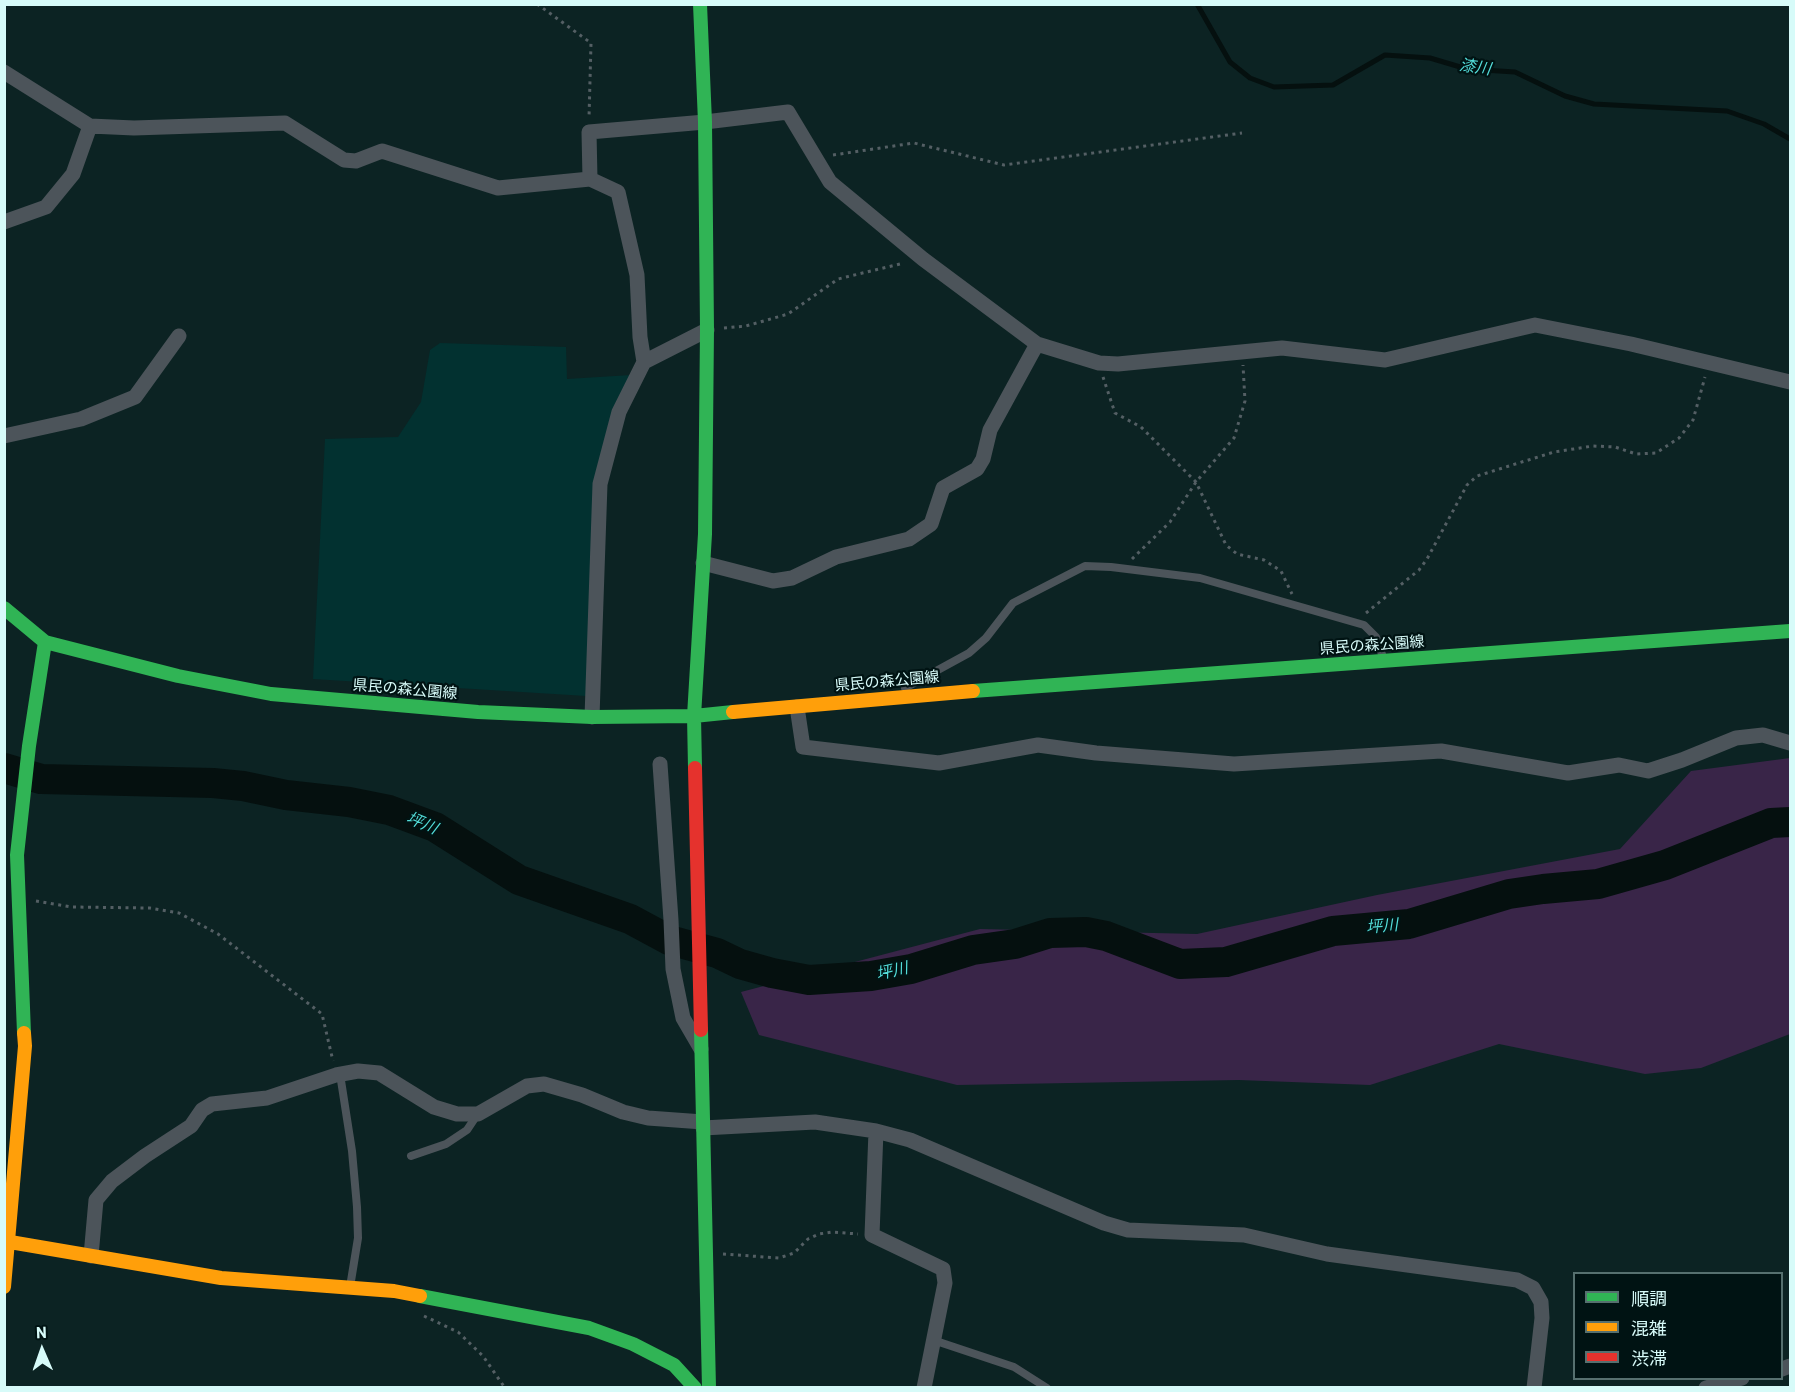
<!DOCTYPE html>
<html>
<head>
<meta charset="utf-8">
<style>
  body { margin:0 }
  #map { position:relative; width:1795px; height:1392px; overflow:hidden; background:#0c2323; font-family:Barlow,"Noto Sans JP",sans-serif }
  canvas { display:block }
  .frame { position:absolute; inset:0; border:6px solid #d7fbf9; pointer-events:none }
  .legend { position:absolute; left:1573px; top:1272px; width:210px; height:108px; box-sizing:border-box; background:#001313; border:2px solid #56706f; margin:0; padding:8px 10px; list-style:none; font-size:18px; color:#d7fbf9 }
  .legend li { display:flex; align-items:center; gap:12px; height:30px }
  .legend b { width:30px; border:2px solid #56706f }
  .north { position:absolute; left:12px; top:1320px; width:60px; height:60px; -webkit-text-stroke:4px #001313; paint-order:stroke; rotate:358deg; font-size:16px; font-weight:700; line-height:24px; text-align:center; color:#d7fbf9 }
  .north::after { content:''; display:block; margin:auto; width:21px; height:27px; background:#d7fbf9; clip-path:polygon(50% 0,100% 100%,50% 72%,0 100%) }
</style>
</head>
<body>
<div id="map">
<canvas width="1795" height="1392"></canvas>
<div class="frame"></div>
<ul class="legend">
<li><b style="height:8px;background:#30b455"></b>順調</li>
<li><b style="height:8px;background:#ff9f0a"></b>混雑</li>
<li><b style="height:8px;background:#e5322d"></b>渋滞</li>
</ul>
<div class="north">N</div>
</div>
<script>
const g = document.querySelector('canvas').getContext('2d');
g.lineJoin = 'round';
function fill(path, color) { g.fillStyle = color; g.fill(path, 'evenodd'); }
const toPath = rows => new Path2D(rows.map(r => 'M' + r).join(''));
function trace(path, color, width, dash) { g.strokeStyle = color; g.lineWidth = width; g.lineCap = dash ? 'butt' : 'round'; g.setLineDash(dash || []); g.stroke(path); }
function drawText(font, color, halo, rows, align = 'center') {
  g.font = font + ' Barlow,"Noto Sans JP",sans-serif'; g.lineWidth = 4.5; g.setLineDash([]); g.textBaseline = 'middle'; g.strokeStyle = halo; g.fillStyle = color; for (const [text, x, y, turn = 0] of rows) {
    g.save(); g.translate(x, y); g.rotate((+turn || 0) * Math.PI / 180); g.textAlign = isNaN(turn) ? turn : align; if (halo) g.strokeText(text, 0, 0); g.fillText(text, 0, 0); g.restore();
  }
}
const built = toPath([
  [440,343,566,347,567,379,631,375,609,422,586,696,313,679,325,439,398,437,421,402,430,350]
]);
const green = toPath([
  [1790,758,1790,1034,1701,1068,1645,1074,1499,1044,1370,1085,1239,1080,957,1085,759,1035,741,992,980,929,1197,934,1377,895,1620,849,1691,771]
]);
const stream = toPath([
  [1197,4,1230,62,1250,78,1274,87,1333,85,1385,55,1430,58,1467,69,1515,72,1565,96,1594,104,1727,111,1764,124,1790,139]
]);
const river = toPath([
  [4,768,41,779,213,783,243,786,286,795,349,802,389,810,435,827,519,880,630,919,669,940,717,953,740,964,772,973,809,980,871,976,911,969,973,950,1015,944,1050,933,1086,932,1106,936,1180,964,1226,962,1333,931,1409,924,1509,894,1543,889,1598,884,1665,865,1771,823,1790,822]
]);
const path = toPath([
  [537,4,591,43,589,118],
  [833,155,914,143,1004,165,1242,133],
  [724,328,746,326,788,314,838,279,904,263],
  [1103,377,1115,413,1141,427,1196,482,1226,545,1237,554,1264,560,1281,571,1292,594],
  [1132,559,1170,522,1196,482,1234,438,1245,401,1243,365],
  [1366,613,1419,570,1427,559,1467,485,1477,476,1554,452,1593,446,1615,447,1636,454,1656,453,1679,438,1693,420,1705,377],
  [36,901,71,907,150,908,179,913,218,934,322,1014,333,1061],
  [723,1254,779,1258,794,1253,808,1239,819,1234,832,1232,858,1234],
  [424,1316,458,1332,483,1356,505,1388]
]);
const lane = toPath([
  [905,688,969,653,986,638,1013,603,1085,566,1111,567,1200,578,1364,625,1376,637,1384,660],
  [340,1074,352,1151,357,1207,358,1238,350,1287],
  [411,1156,446,1144,467,1130,477,1115],
  [933,1340,1014,1367,1047,1388]
]);
const street = toPath([
  [4,72,90,126,134,128,285,123,344,160,356,161,382,151,498,188,590,179,618,192,637,275,640,337,644,362],
  [590,179,589,132,705,122,788,112,830,182,923,259,1037,344,1099,363,1118,364,1282,348,1385,360,1535,325,1631,344,1790,382],
  [4,222,46,207,73,174,90,126],
  [4,436,81,419,135,397,179,336],
  [703,563,773,581,792,578,836,557,909,539,931,524,943,488,977,469,983,459,990,430,1037,344],
  [797,707,803,747,939,763,1038,745,1096,753,1234,764,1441,751,1568,773,1619,765,1648,771,1682,760,1736,738,1763,735,1790,743],
  [592,717,600,484,619,412,644,362,707,330],
  [660,764,671,920,673,969,683,1018,701,1049],
  [703,1128,815,1122,876,1131,910,1140,1104,1223,1128,1230,1244,1235,1327,1254,1517,1280,1533,1288,1541,1302,1542,1318,1534,1388],
  [876,1131,872,1235,943,1269,945,1283,924,1388],
  [91,1256,96,1200,112,1181,145,1156,191,1126,202,1110,212,1104,267,1098,336,1075,358,1071,379,1073,434,1107,457,1114,478,1114,527,1086,544,1084,582,1095,623,1112,648,1118,703,1122],
  [1782,1369,1790,1366],
  [1706,1388,1742,1378]
]);
const fast = toPath([
  [4,608,45,642,178,676,271,694,478,712,592,717,694,716,733,712],
  [973,691,1790,631],
  [695,768,694,716,705,534,707,330,705,122,700,4],
  [701,1030,709,1388],
  [24,1033,17,855,29,746,45,642],
  [420,1296,589,1328,633,1344,674,1365,695,1388]
]);
const slow = toPath([
  [733,712,973,691],
  [10,1242,221,1278,394,1291,420,1296],
  [4,1287,25,1046,24,1033]
]);
const jam = toPath([
  [695,768,701,1030]
]);
const streetNames = [
  ["県民の森公園線",1372,645,-4],
  ["県民の森公園線",887,681,-5],
  ["県民の森公園線",405,689,5]
];
const waterNames = [
  ["漆川",1475,67,8],
  ["坪川",422,823,23],
  ["坪川",1382,926,-5],
  ["坪川",892,971,-13]
];
fill(built, '#023130');
fill(green, '#392548');
trace(stream, '#05100f', 5);
trace(river, '#05100f', 30);
trace(path, '#545f64', 3, [3, 4.5]);
trace(lane, '#4c545a', 8);
trace(street, '#4c545a', 15);
trace(fast, '#30b455', 14);
trace(slow, '#ff9f0a', 14);
trace(jam, '#e5322d', 14);
drawText('15px', '#d7fbf9', '#001313', streetNames);
drawText('italic 16px', '#53ddda', '#001313', waterNames);
</script>
</body>
</html>
